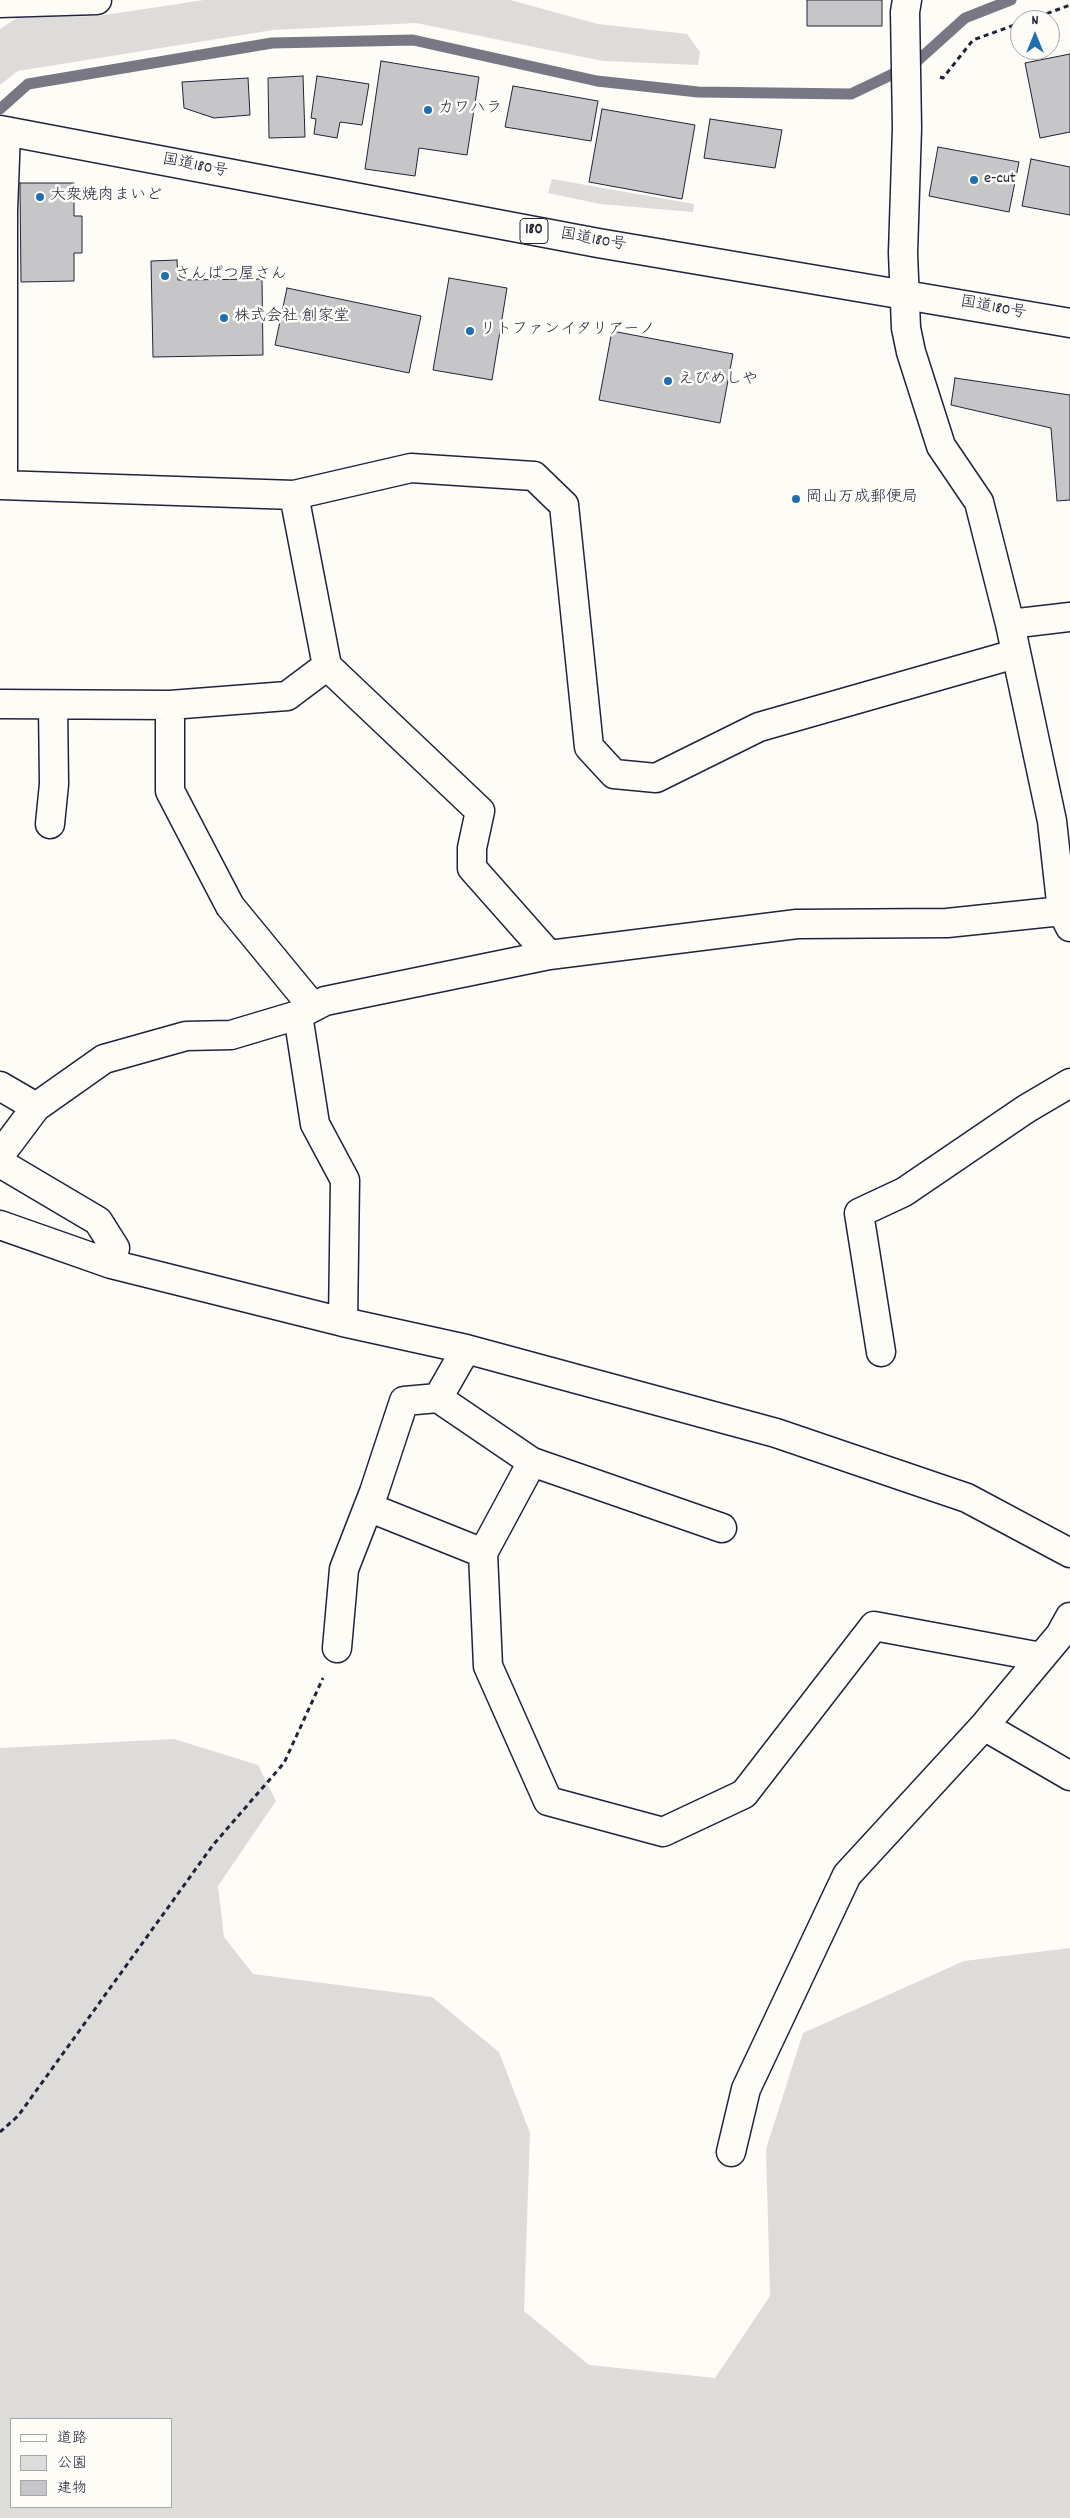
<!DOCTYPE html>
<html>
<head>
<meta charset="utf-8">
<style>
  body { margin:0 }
  #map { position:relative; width:1070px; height:2518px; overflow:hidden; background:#fdfcf7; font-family:Dekko,"Klee One",sans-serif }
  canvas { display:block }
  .legend { position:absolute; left:10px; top:2418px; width:162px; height:90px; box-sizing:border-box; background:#fdfcf7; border:1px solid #a5a5ac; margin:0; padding:6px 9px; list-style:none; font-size:15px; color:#22223b }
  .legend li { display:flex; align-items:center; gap:10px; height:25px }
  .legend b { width:25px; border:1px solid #a5a5ac }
  .north { position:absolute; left:1010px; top:10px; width:50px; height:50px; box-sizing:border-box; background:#fdfcf7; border:1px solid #a5a5ac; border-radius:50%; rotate:0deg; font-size:14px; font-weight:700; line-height:20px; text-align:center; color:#22223b }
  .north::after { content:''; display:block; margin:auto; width:18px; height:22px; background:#1f6fb2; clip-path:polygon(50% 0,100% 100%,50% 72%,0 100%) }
</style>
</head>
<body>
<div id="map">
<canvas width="1070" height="2518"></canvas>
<ul class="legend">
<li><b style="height:6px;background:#fdfcf7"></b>道路</li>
<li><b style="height:14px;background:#dddcdb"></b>公園</li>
<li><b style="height:14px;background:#c6c6c8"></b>建物</li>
</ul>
<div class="north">N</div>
</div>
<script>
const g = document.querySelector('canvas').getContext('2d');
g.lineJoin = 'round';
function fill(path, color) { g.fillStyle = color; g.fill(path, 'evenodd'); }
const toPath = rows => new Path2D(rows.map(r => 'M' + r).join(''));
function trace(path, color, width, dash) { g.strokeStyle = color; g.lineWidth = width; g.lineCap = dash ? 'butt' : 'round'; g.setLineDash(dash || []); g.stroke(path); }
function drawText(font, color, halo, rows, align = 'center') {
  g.font = font + ' Dekko,"Klee One",sans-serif'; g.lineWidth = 5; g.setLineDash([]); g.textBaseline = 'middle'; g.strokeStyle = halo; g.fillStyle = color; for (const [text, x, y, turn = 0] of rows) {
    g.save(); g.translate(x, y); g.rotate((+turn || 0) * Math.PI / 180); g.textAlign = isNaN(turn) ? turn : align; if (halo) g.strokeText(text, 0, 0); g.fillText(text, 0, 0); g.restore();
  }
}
const green = toPath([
  [204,0,510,0,598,24,687,34,700,52,698,65,603,61,416,23,273,30,18,71,0,85,0,29,17,18,98,16],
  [552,179,694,204,693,212,600,204,548,193],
  [174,1739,258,1765,276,1801,218,1886,224,1937,253,1974,432,1997,499,2052,530,2133,524,2311,589,2365,715,2378,770,2296,766,2149,803,2033,964,1961,1070,1948,1070,2518,0,2518,0,1748],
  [171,2419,171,2507,11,2507,11,2419]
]);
const stream = toPath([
  [0,109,28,84,272,43,413,40,597,81,698,92,851,94,914,64,965,18,1011,0]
]);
const building = toPath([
  [807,0,882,0,882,26,807,26,807,0],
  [1070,54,1070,132,1040,138,1025,63,1070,54],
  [381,61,479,77,467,155,419,148,415,176,365,169,381,61],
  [303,76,305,137,269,138,268,78,303,76],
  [317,76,369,84,362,125,340,122,337,138,314,134,316,119,311,118,317,76],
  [248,78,250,115,214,118,184,108,182,82,248,78],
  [513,86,598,101,591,141,505,127,513,86],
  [602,109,695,125,682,199,589,182,602,109],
  [710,119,782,130,775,168,704,158,710,119],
  [938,147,1019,162,1009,212,929,196,938,147],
  [1031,159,1070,167,1070,215,1022,206,1031,159],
  [20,183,74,183,74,216,82,216,82,253,74,253,74,281,21,282,20,183],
  [177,260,178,280,262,279,263,355,153,357,151,261,177,260],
  [449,278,507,288,492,380,433,370,449,278],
  [287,288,421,316,409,373,275,345,287,288],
  [612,331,733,354,720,423,599,400,612,331],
  [955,378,1070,395,1070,500,1057,501,1051,428,951,405,955,378]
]);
const path = toPath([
  [1030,20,1070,5],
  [940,77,943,78,973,40,1020,23],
  [0,2132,18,2116,213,1845,284,1763,323,1678]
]);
const minor = toPath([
  [907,0,905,12,907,128,903,253,906,328,911,352,941,446,979,502,1010,624,1052,821,1062,911,1070,927],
  [0,3,97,0],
  [0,485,294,495,411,468,534,476,564,505,589,747,614,774,656,778,759,727,1015,654],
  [3,485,3,211,6,132],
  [1010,624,1070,617],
  [327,666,480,811,472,848,472,868,549,955],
  [0,704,170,705,287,696,327,666,294,495],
  [170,705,170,791,230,906,313,1007],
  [50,824,54,784,53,705],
  [0,1086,36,1107],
  [0,1155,36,1107,104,1059,186,1036,231,1035,298,1015],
  [0,1163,98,1221,115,1248,111,1264],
  [0,1225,111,1264,343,1322,466,1349,776,1433,967,1498,1070,1553],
  [343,1322,345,1180,315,1124,298,1015,325,1001,549,955,797,924,947,923,1062,911],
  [881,1352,859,1213,904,1192,1026,1109,1070,1083],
  [438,1398,532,1462,483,1553],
  [532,1462,722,1528],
  [368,1507,483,1553,488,1666,548,1801,663,1832,744,1794,874,1626,1041,1657],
  [1070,1617,1060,1635,984,1726,1070,1776],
  [337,1648,344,1569,374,1492,404,1401,438,1398,466,1349],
  [731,2152,746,2089,847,1875,984,1726]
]);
const highway = toPath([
  [0,130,598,243,1070,323]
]);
const markers = [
  [428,110,5,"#1f6fb2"],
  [974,180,5,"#1f6fb2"],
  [40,197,5,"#1f6fb2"],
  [165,276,5,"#1f6fb2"],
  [224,318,5,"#1f6fb2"],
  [470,331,5,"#1f6fb2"],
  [668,381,5,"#1f6fb2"],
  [796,499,5,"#1f6fb2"]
];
const shields = [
  [534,231,28]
];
const shieldNames = [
  ["180",534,231]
];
const poiNames = [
  ["カワハラ",438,110],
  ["e-cut",984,180],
  ["大衆焼肉まいど",50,197],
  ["さんぱつ屋さん",175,276],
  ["株式会社 創家堂",234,318],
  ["リトファンイタリアーノ",480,331],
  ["えびめしや",678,381],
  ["岡山万成郵便局",806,499]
];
const streetNames = [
  ["国道180号",195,167,11],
  ["国道180号",593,241,10],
  ["国道180号",993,309,10]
];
fill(green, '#dddcdb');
trace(stream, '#787885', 11);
fill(building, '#c6c6c8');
trace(building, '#22223b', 1);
trace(minor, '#22223b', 31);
trace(highway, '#22223b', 31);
trace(path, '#22223b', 3, [5, 4]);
trace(minor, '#fdfcf7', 28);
trace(highway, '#fdfcf7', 28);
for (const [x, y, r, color] of markers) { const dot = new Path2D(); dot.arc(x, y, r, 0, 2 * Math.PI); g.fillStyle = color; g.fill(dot); trace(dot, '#fdfcf7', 2); }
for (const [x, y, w] of shields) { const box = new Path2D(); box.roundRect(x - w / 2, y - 12.5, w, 25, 4); g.fillStyle = '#fdfcf7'; g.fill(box); trace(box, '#22223b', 1); }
drawText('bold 15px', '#22223b', null, shieldNames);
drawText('16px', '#22223b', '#fdfcf7', poiNames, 'left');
drawText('16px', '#22223b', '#fdfcf7', streetNames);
</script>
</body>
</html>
